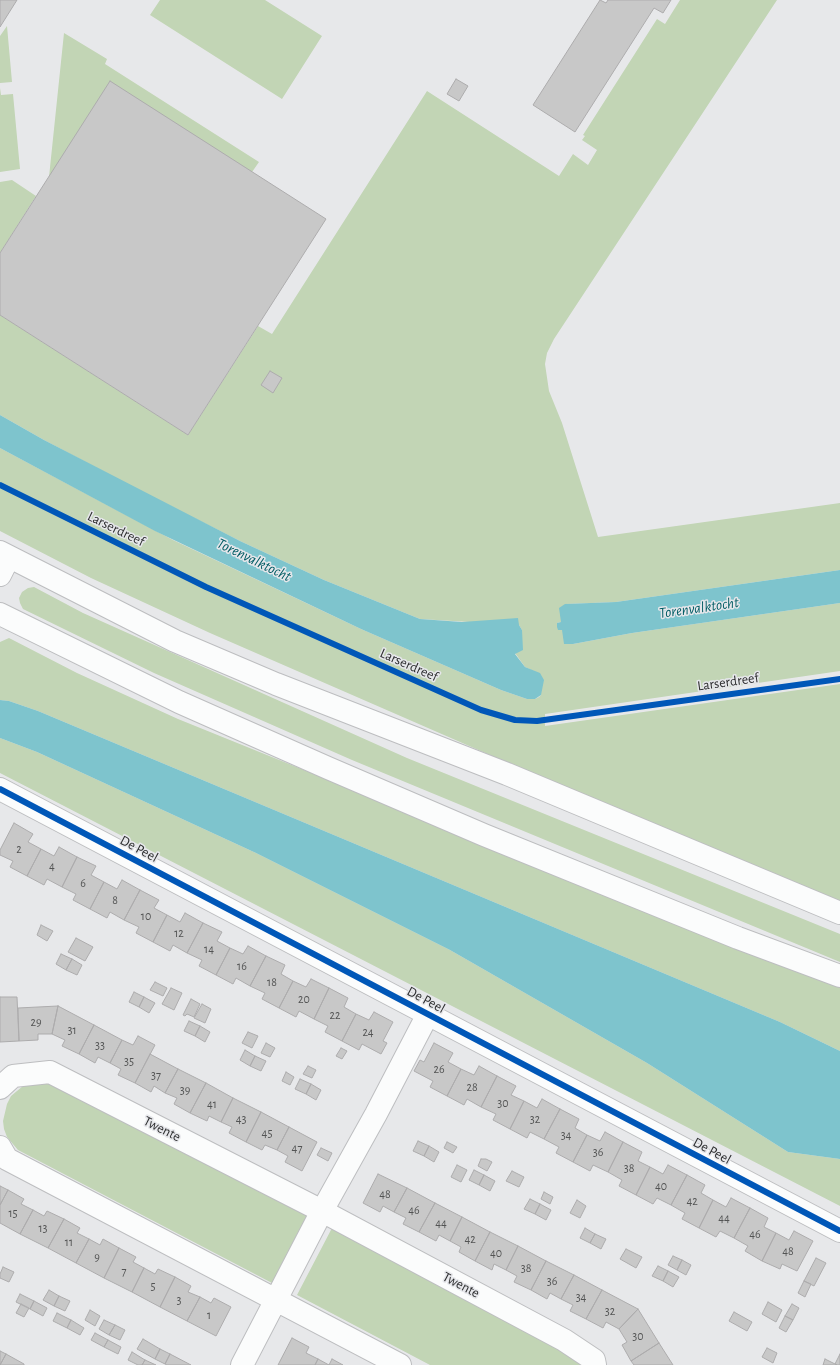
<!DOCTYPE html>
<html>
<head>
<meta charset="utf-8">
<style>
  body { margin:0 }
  canvas { display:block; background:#e7e8ea }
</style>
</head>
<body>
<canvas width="840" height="1365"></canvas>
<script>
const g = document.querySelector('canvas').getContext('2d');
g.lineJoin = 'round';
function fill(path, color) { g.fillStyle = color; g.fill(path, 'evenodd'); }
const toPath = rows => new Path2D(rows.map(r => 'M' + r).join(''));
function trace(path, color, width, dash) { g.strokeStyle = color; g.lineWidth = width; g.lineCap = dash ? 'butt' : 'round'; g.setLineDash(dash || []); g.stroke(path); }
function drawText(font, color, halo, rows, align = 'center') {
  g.font = font + ' "Alegreya Sans",sans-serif'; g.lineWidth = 3; g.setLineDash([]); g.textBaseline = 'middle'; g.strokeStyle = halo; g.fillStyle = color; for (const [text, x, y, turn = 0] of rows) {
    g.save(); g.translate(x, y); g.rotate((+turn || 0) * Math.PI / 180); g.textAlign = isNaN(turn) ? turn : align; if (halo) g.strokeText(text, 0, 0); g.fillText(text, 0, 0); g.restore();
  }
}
const green = toPath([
  [160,0,265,0,322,36,282,99,150,15],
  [680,0,777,0,554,339,547,353,545,364,549,391,562,423,598,537,840,503,840,570,616,602,566,604,561,622,557,623,573,644,632,633,840,603,840,671,545,714,545,726,840,684,840,901,522,769,210,633,91,578,0,531,0,448,173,540,361,629,501,690,527,699,535,699,539,697,541,695,540,674,525,667,515,653,522,630,519,625,420,619,324,580,240,541,133,487,44,440,0,415,0,315,188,435,258,326,272,334,427,91,559,176,573,154,588,165,597,150,582,140,585,136,583,135,657,19,665,24],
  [7,26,12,82,0,83,0,36],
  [64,33,107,59,105,64,259,162,252,172,49,177],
  [0,88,1,95,13,94,20,169,0,172],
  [12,180,36,196,0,253,0,182],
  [34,587,83,613,407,758,840,934,840,962,352,760,154,673,23,609,20,603,19,598,22,592,28,588],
  [9,638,77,673,178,719,840,987,840,1051,780,1022,38,711,9,701,0,700,0,642],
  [0,738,37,752,256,853,450,950,647,1063,788,1152,840,1159,840,1206,0,773],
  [47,1081,308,1215,272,1283,18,1150,7,1137,4,1129,3,1121,7,1104,11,1096,23,1086],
  [332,1228,588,1365,430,1365,297,1295]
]);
const water = toPath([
  [0,415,44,440,240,541,324,580,420,619,462,622,518,618,519,625,522,630,523,650,515,654,525,667,540,673,544,680,541,695,535,699,527,699,501,690,361,629,155,531,0,448],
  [840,570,840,603,632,633,573,644,564,644,562,630,558,630,557,627,557,623,561,622,559,608,565,604,616,602],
  [0,700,9,701,38,711,780,1022,840,1051,840,1159,788,1152,647,1063,450,950,256,853,37,752,0,738]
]);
const building = toPath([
  [0,0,17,0,0,27,0,0],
  [600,0,606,3,608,0,671,0,663,13,654,8,575,132,533,105,600,0],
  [456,79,468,86,459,101,447,94,456,79],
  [110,81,326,219,188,435,0,315,0,253,110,81],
  [270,371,282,378,273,393,261,385,270,371],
  [14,823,33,834,28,842,41,849,27,876,10,867,13,861,0,855,0,850,14,823],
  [59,847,77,857,62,887,47,879,44,885,27,876,41,849,54,856,59,847],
  [77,857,96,866,91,875,104,882,90,909,73,900,76,894,62,887,77,857],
  [122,880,140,890,124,920,110,912,107,918,90,909,104,882,117,889,122,880],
  [140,890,159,900,154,908,167,915,153,942,136,933,139,927,124,920,140,890],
  [185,913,203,923,187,953,173,945,170,951,153,942,167,915,180,922,185,913],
  [203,923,222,932,217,941,230,948,216,975,199,966,202,960,187,953,203,923],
  [41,925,53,931,47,941,37,935,41,925],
  [76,938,93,947,85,961,68,952,76,938],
  [248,946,266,956,250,986,236,978,233,984,216,975,230,948,243,954,248,946],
  [61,954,72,959,66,970,56,964,61,954],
  [266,956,285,965,281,974,293,981,279,1008,262,999,265,993,250,986,266,956],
  [72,959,82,965,77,975,66,970,72,959],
  [311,979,329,988,314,1019,299,1011,296,1017,279,1008,293,981,306,987,311,979],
  [155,982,167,988,163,996,150,990,155,982],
  [171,988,182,993,174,1010,162,1004,171,988],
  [329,988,348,998,344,1007,356,1014,342,1041,325,1032,328,1026,314,1019,329,988],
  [134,992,144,997,139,1007,129,1002,134,992],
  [0,997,17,997,19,1041,0,1042,0,997],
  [144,997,155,1003,149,1013,139,1007,144,997],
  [191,999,200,1004,194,1017,187,1014,185,1016,183,1015,191,999],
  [202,1004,211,1009,205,1023,194,1018,202,1004],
  [58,1006,94,1025,79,1054,62,1046,65,1040,52,1034,58,1006],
  [58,1006,52,1034,38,1034,38,1040,19,1041,18,1008,58,1006],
  [374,1012,393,1022,383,1041,387,1043,381,1054,362,1044,359,1050,342,1041,356,1014,369,1020,374,1012],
  [189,1021,200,1026,195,1036,184,1031,189,1021],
  [94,1025,122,1040,110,1063,98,1057,95,1063,79,1054,94,1025],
  [200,1026,210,1032,205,1042,195,1036,200,1026],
  [248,1032,258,1036,252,1048,242,1043,248,1032],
  [138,1036,155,1045,135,1083,118,1075,121,1069,110,1063,122,1040,133,1045,138,1036],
  [266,1043,275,1048,270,1057,261,1053,266,1043],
  [434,1043,453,1053,448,1062,461,1069,447,1096,430,1087,433,1081,414,1071,420,1060,424,1062,434,1043],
  [341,1048,347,1051,342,1059,336,1056,341,1048],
  [245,1050,255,1056,250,1066,240,1060,245,1050],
  [150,1054,178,1069,165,1093,154,1086,151,1092,135,1083,150,1054],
  [255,1056,266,1061,261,1071,250,1066,255,1056],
  [308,1066,316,1070,312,1078,303,1074,308,1066],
  [479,1066,497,1076,481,1107,467,1099,464,1105,447,1096,461,1069,474,1075,479,1066],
  [178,1069,206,1083,190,1113,174,1104,177,1098,165,1093,178,1069],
  [286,1072,294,1077,290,1085,282,1081,286,1072],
  [497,1076,516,1086,511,1095,524,1101,510,1129,493,1120,496,1114,481,1107,497,1076],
  [300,1079,311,1084,306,1094,295,1089,300,1079],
  [206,1083,233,1098,221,1122,209,1116,207,1121,190,1113,206,1083],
  [311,1084,321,1090,316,1100,306,1094,311,1084],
  [233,1098,261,1112,246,1142,229,1133,232,1127,221,1122,233,1098],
  [542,1099,560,1109,544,1139,530,1132,527,1138,510,1129,524,1101,537,1108,542,1099],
  [560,1109,579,1119,575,1128,587,1135,573,1162,556,1153,559,1147,544,1139,560,1109],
  [261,1112,289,1127,277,1150,265,1145,262,1150,246,1142,261,1112],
  [289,1127,317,1142,302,1171,285,1162,288,1156,277,1150,289,1127],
  [605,1132,623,1142,608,1172,593,1165,590,1171,573,1162,587,1135,600,1141,605,1132],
  [418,1141,429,1146,424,1156,413,1151,418,1141],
  [447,1142,457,1147,453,1153,444,1148,447,1142],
  [623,1142,642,1152,638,1161,650,1167,636,1195,619,1186,622,1180,608,1172,623,1142],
  [429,1146,439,1152,434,1162,424,1156,429,1146],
  [321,1148,332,1153,328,1161,317,1155,321,1148],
  [481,1159,486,1159,492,1162,487,1171,478,1166,481,1159],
  [457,1165,467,1170,461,1182,451,1177,457,1165],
  [668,1165,687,1175,671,1205,657,1198,653,1204,636,1195,650,1167,663,1174,668,1165],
  [474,1170,484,1175,479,1185,469,1180,474,1170],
  [512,1171,524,1177,519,1187,506,1181,512,1171],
  [378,1174,407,1188,394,1212,383,1206,380,1212,363,1203,378,1174],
  [484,1175,495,1181,490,1191,479,1185,484,1175],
  [687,1175,705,1185,701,1193,713,1200,699,1228,682,1219,685,1213,671,1205,687,1175],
  [0,1186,8,1190,0,1205,0,1186],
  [407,1188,435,1203,419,1232,403,1224,406,1218,394,1212,407,1188],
  [8,1190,24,1199,21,1204,33,1210,20,1234,0,1223,0,1205,8,1190],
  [544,1192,553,1197,550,1204,541,1199,544,1192],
  [731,1198,750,1208,734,1238,720,1231,716,1237,699,1228,713,1200,726,1207,731,1198],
  [530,1199,540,1204,535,1214,524,1209,530,1199],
  [577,1200,586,1206,580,1218,570,1213,577,1200],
  [435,1203,462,1217,450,1241,439,1235,436,1241,419,1232,435,1203],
  [540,1204,551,1210,546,1220,535,1214,540,1204],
  [750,1208,768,1218,764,1227,776,1233,762,1261,745,1251,748,1246,734,1238,750,1208],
  [33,1210,44,1216,47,1211,64,1219,48,1248,20,1234,33,1210],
  [462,1217,490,1232,475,1261,459,1252,461,1247,450,1241,462,1217],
  [64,1219,80,1228,77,1233,89,1239,76,1263,48,1248,64,1219],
  [585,1228,595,1234,590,1243,580,1238,585,1228],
  [794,1231,813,1241,797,1271,782,1264,780,1269,762,1261,776,1233,789,1240,794,1231],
  [490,1232,518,1246,506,1270,494,1264,492,1270,475,1261,490,1232],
  [595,1234,606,1239,601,1249,590,1243,595,1234],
  [89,1239,100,1245,103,1239,119,1248,104,1278,76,1263,89,1239],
  [518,1246,546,1261,531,1290,514,1282,517,1276,506,1270,518,1246],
  [119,1248,136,1257,133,1262,144,1268,132,1292,104,1278,119,1248],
  [626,1249,642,1257,636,1268,620,1259,626,1249],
  [673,1256,682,1260,677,1270,668,1265,673,1256],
  [816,1258,826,1263,814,1286,804,1281,816,1258],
  [682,1260,691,1265,686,1275,677,1270,682,1260],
  [546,1261,574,1275,561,1299,550,1293,547,1299,531,1290,546,1261],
  [658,1266,668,1271,663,1281,652,1276,658,1266],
  [3,1267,14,1272,9,1282,0,1278,0,1274,3,1267],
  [144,1268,155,1274,158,1269,175,1277,160,1307,132,1292,144,1268],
  [668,1271,679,1277,673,1287,663,1281,668,1271],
  [574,1275,602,1290,586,1319,570,1311,573,1305,561,1299,574,1275],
  [175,1277,191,1286,188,1292,200,1297,187,1321,160,1307,175,1277],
  [804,1281,811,1284,805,1297,798,1293,804,1281],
  [49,1290,59,1296,54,1306,43,1300,49,1290],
  [602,1290,638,1309,619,1329,606,1322,603,1328,586,1319,602,1290],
  [20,1294,34,1301,30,1309,16,1302,20,1294],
  [59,1296,70,1301,65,1311,54,1306,59,1296],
  [200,1297,211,1303,214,1298,231,1307,216,1336,187,1321,200,1297],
  [34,1301,47,1308,43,1316,30,1309,34,1301],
  [768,1302,782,1310,776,1322,762,1314,768,1302],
  [21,1304,29,1308,24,1317,16,1313,21,1304],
  [792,1304,799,1308,793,1320,785,1316,792,1304],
  [638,1309,659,1343,631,1361,622,1345,627,1342,619,1329,638,1309],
  [90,1310,100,1316,95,1326,85,1320,90,1310],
  [734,1312,752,1322,747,1331,729,1321,734,1312],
  [57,1313,71,1320,67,1328,53,1321,57,1313],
  [785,1316,793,1320,786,1332,779,1328,785,1316],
  [71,1320,84,1328,80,1335,67,1328,71,1320],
  [104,1320,115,1325,109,1335,99,1329,104,1320],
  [115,1325,125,1330,120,1340,109,1335,115,1325],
  [95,1333,108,1340,104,1347,91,1340,95,1333],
  [292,1338,309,1347,306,1353,318,1359,315,1365,278,1365,292,1338],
  [143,1339,160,1349,155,1359,137,1349,143,1339],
  [108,1340,121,1347,118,1354,104,1347,108,1340],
  [659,1343,673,1365,634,1365,631,1361,659,1343],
  [767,1348,777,1353,773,1363,762,1357,767,1348],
  [160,1349,170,1354,165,1364,155,1359,160,1349],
  [0,1351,6,1354,0,1365,0,1351],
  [132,1352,145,1360,142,1365,138,1365,128,1360,132,1352],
  [6,1354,24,1364,24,1365,0,1365,6,1354],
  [170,1354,191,1365,167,1365,165,1364,170,1354],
  [840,1354,840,1365,837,1365,835,1364,840,1354],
  [318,1359,329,1365,315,1365,318,1359],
  [332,1359,343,1365,329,1365,332,1359],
  [825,1359,837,1365,823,1365,825,1359],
  [145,1360,156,1365,142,1365,145,1360]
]);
const street = toPath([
  [0,789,840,1231],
  [0,1088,13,1076,50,1072,322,1211,564,1340,594,1360,595,1365],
  [0,1147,7,1159,400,1365],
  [242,1365,322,1211,376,1114,428,1014]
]);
const secondary = toPath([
  [0,552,175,641,276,684,507,774,840,913],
  [0,575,9,557],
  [0,614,179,702,328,768,484,835,738,938,840,976]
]);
const cycleway = toPath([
  [0,485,206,587,481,710,515,720,537,721,840,679],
  [0,789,840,1231]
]);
const numberNames = [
  ["2",19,849],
  ["4",52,866],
  ["6",83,883],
  ["8",115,900],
  ["10",146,916],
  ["12",179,933],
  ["14",209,949],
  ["16",242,966],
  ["18",272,982],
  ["20",304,999],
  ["22",335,1015],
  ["29",36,1022],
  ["31",72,1030],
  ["24",368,1032],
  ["33",100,1045],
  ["35",129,1061],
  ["26",439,1069],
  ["37",156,1075],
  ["28",472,1087],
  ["39",185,1090],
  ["30",503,1103],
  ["41",212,1104],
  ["43",241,1119],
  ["32",535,1119],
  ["45",267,1133],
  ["34",566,1135],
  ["47",297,1148],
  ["36",598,1152],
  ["38",629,1168],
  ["40",661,1186],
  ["48",385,1194],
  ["42",692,1201],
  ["46",414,1210],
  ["15",13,1213],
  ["44",724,1218],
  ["44",441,1223],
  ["13",43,1228],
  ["46",755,1234],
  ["42",470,1239],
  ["11",69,1242],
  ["48",788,1251],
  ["40",496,1253],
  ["9",97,1257],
  ["38",526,1268],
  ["7",124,1271],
  ["36",552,1281],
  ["5",153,1286],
  ["34",581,1297],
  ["3",179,1300],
  ["32",610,1311],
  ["1",209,1315],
  ["30",638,1336]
];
const streetNames = [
  ["Larserdreef",116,529,26],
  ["Larserdreef",409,665,24],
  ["Larserdreef",728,682,-8],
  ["De Peel",139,849,28],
  ["De Peel",426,1000,28],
  ["Twente",162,1129,27],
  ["De Peel",712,1151,28],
  ["Twente",461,1285,28]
];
const waterNames = [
  ["Torenvalktocht",254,560,26],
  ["Torenvalktocht",699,608,-8]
];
fill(green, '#c2d5b5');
fill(water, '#7ec4cd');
fill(building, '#c8c8c8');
trace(building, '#adacad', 1);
trace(street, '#bdbec0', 24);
trace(secondary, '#bdbec0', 24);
trace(street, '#fbfcfc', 22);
trace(secondary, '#fbfcfc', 22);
trace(cycleway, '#0057b8', 6);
drawText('12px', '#535454', null, numberNames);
drawText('14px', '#2c2d2e', '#e6e7eb', streetNames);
drawText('italic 15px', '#005c64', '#e6e7eb', waterNames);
</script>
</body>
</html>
